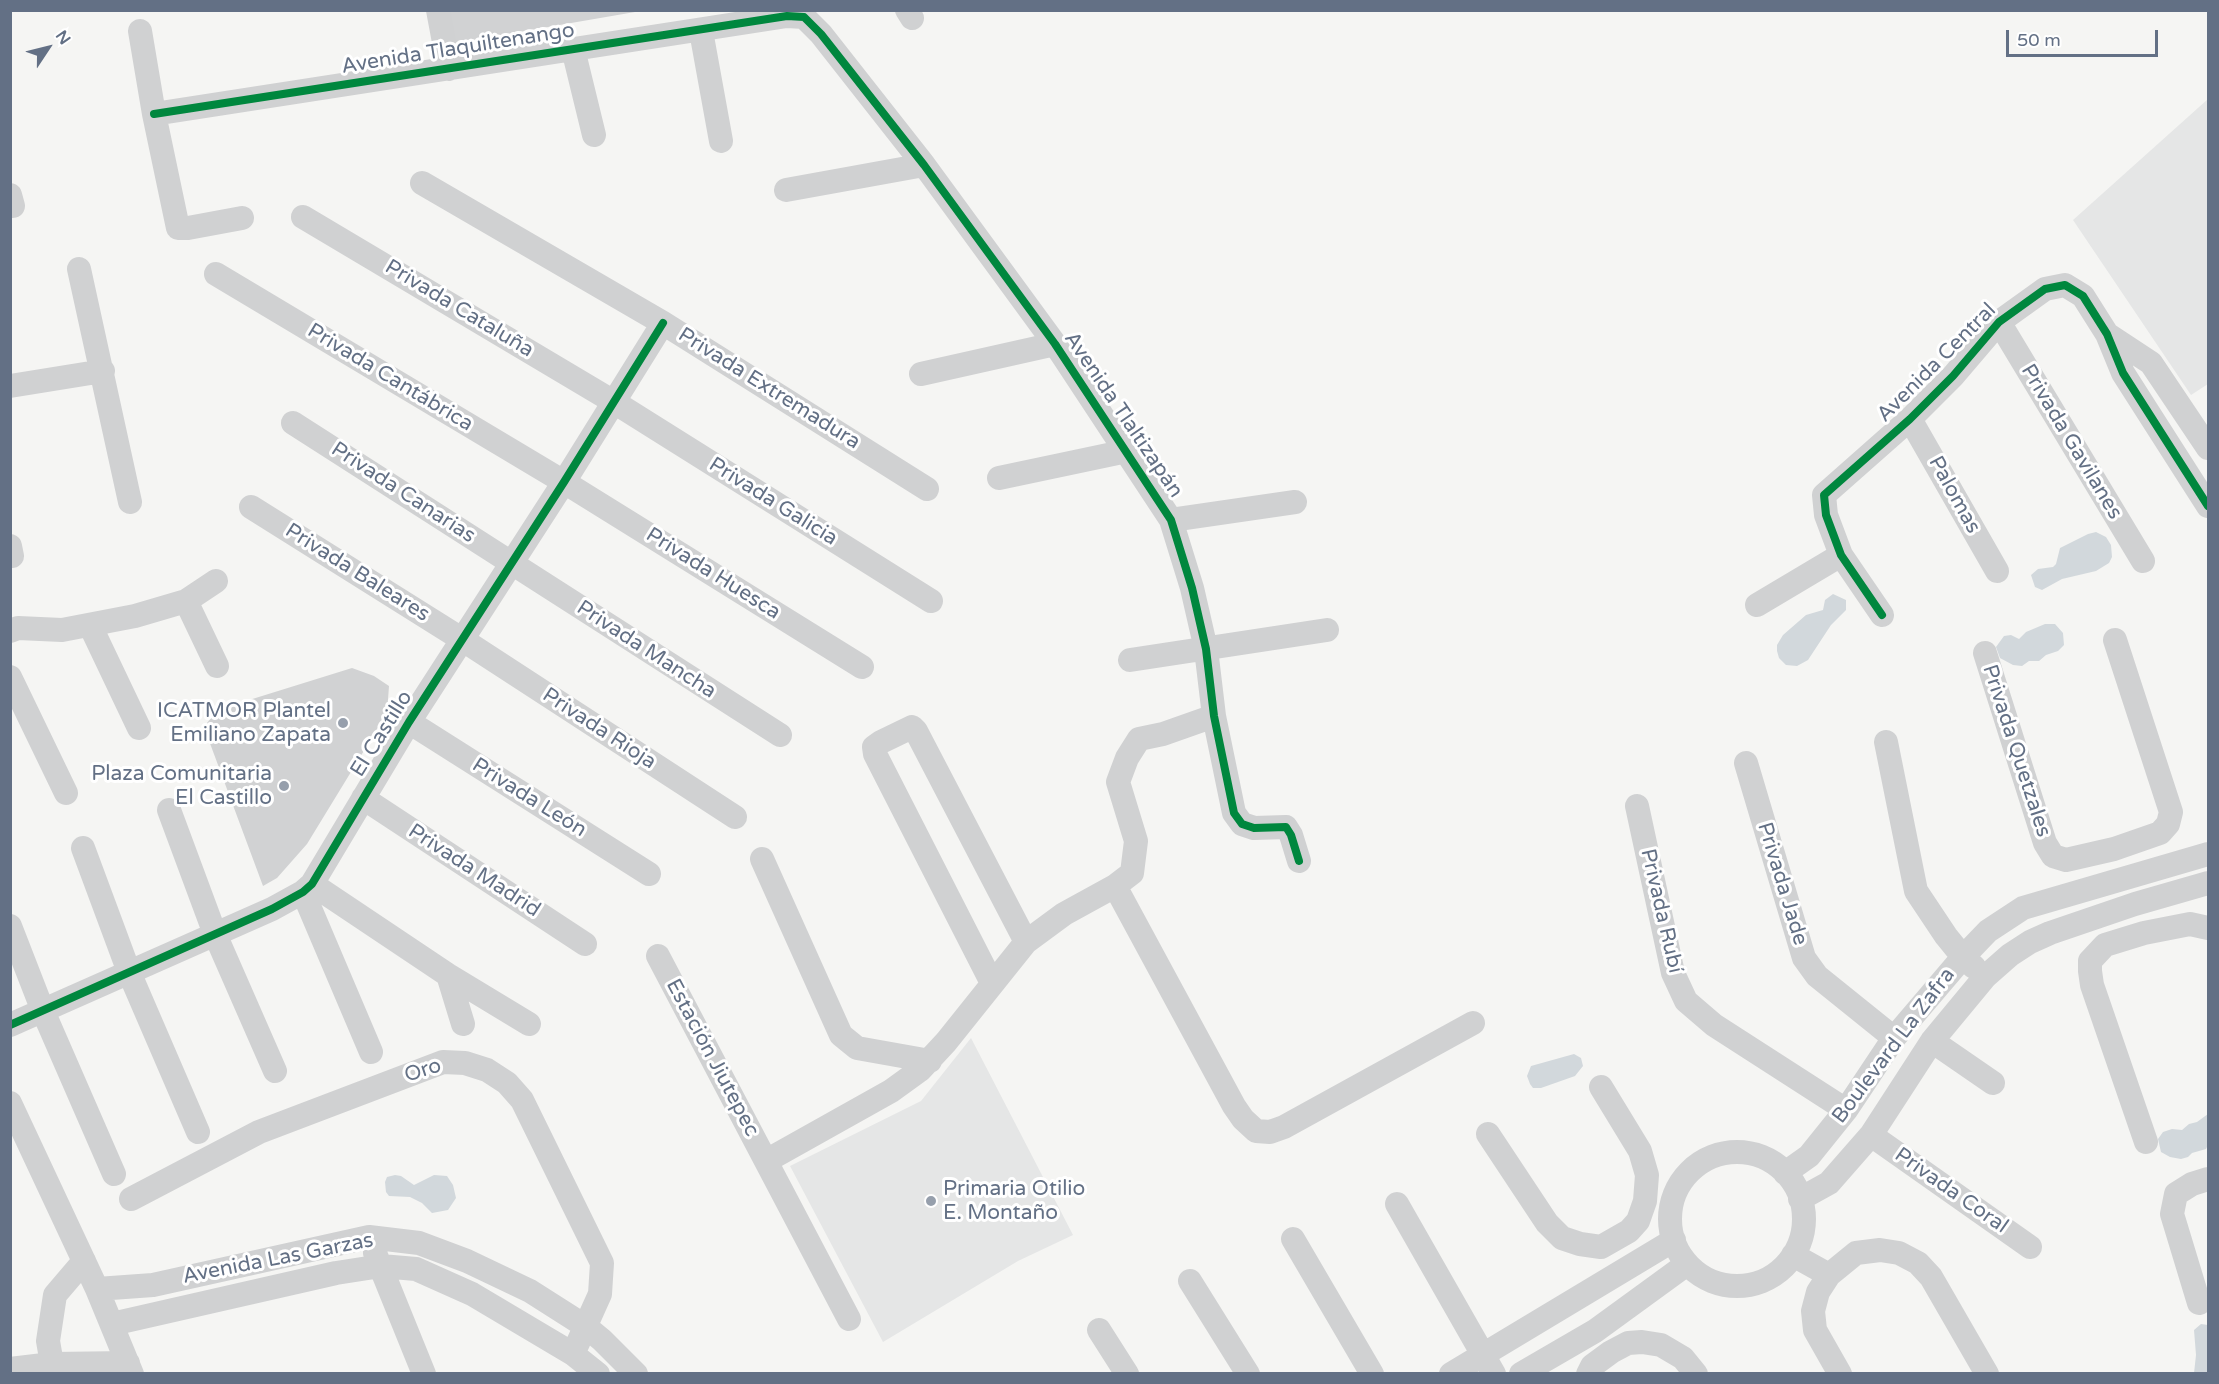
<!DOCTYPE html>
<html>
<head>
<meta charset="utf-8">
<style>
  body { margin:0 }
  #map { position:relative; width:2219px; height:1384px; overflow:hidden; background:#f5f5f3; font-family:"Varela Round",sans-serif }
  canvas { display:block }
  .frame { position:absolute; inset:0; border:12px solid #637085; pointer-events:none }
  .north { position:absolute; left:18px; top:18px; width:60px; height:60px; -webkit-text-stroke:4px #fff; paint-order:stroke; rotate:55deg; font-size:16px; font-weight:700; line-height:24px; text-align:center; color:#637085 }
  .north::after { content:''; display:block; margin:auto; width:21px; height:27px; background:#637085; clip-path:polygon(50% 0,100% 100%,50% 72%,0 100%) }
  .scale { position:absolute; left:2006px; top:30px; width:152px; height:27px; box-sizing:border-box; border:3px solid #637085; border-top:0; padding-left:8px; font-size:18px; line-height:21px; white-space:nowrap; color:#637085; -webkit-text-stroke:4px #fff; paint-order:stroke }
</style>
</head>
<body>
<div id="map">
<canvas width="2219" height="1384"></canvas>
<div class="frame"></div>
<div class="north">N</div>
<div class="scale">50 m</div>
</div>
<script>
const g = document.querySelector('canvas').getContext('2d');
g.lineJoin = 'round';
function fill(path, color) { g.fillStyle = color; g.fill(path, 'evenodd'); }
const toPath = rows => new Path2D(rows.map(r => 'M' + r).join(''));
function trace(path, color, width, dash) { g.strokeStyle = color; g.lineWidth = width; g.lineCap = dash ? 'butt' : 'round'; g.setLineDash(dash || []); g.stroke(path); }
function drawText(font, color, halo, rows, align = 'center') {
  g.font = font + ' "Varela Round",sans-serif'; g.lineWidth = 6; g.setLineDash([]); g.textBaseline = 'middle'; g.strokeStyle = halo; g.fillStyle = color; for (const [text, x, y, turn = 0] of rows) {
    g.save(); g.translate(x, y); g.rotate((+turn || 0) * Math.PI / 180); g.textAlign = isNaN(turn) ? turn : align; if (halo) g.strokeText(text, 0, 0); g.fillText(text, 0, 0); g.restore();
  }
}
const built = toPath([
  [2208,99,2208,384,2191,395,2073,220],
  [971,1038,1073,1235,1018,1261,883,1342,790,1166,921,1101]
]);
const water = toPath([
  [2096,532,2106,537,2111,545,2112,557,2109,563,2096,571,2062,579,2042,590,2035,587,2031,575,2038,569,2053,567,2056,564,2060,548,2088,534],
  [1833,594,1846,600,1846,610,1831,625,1808,660,1797,666,1786,665,1779,658,1777,651,1777,645,1783,635,1806,615,1823,610,1825,600],
  [2045,624,2055,624,2063,633,2064,645,2058,651,2046,655,2039,661,2029,661,2022,666,2013,665,2000,658,1996,647,2004,636,2011,635,2019,639,2026,632],
  [1574,1054,1581,1058,1583,1066,1575,1076,1541,1088,1533,1088,1530,1084,1527,1076,1531,1066],
  [2208,1114,2208,1145,2206,1149,2192,1153,2188,1157,2181,1159,2170,1157,2161,1152,2158,1139,2163,1132,2172,1129,2182,1130,2189,1124,2197,1122],
  [395,1175,401,1176,414,1185,434,1175,447,1176,453,1185,456,1198,448,1210,432,1213,422,1203,410,1197,389,1196,386,1192,385,1182,387,1177],
  [2201,1324,2208,1325,2208,1373,2194,1373,2196,1355,2194,1330]
]);
const building = toPath([
  [449,10,635,10,635,12,455,43],
  [352,668,374,676,389,686,387,713,307,844,277,878,263,886,208,738,207,723,217,710]
]);
const minor = toPath([
  [438,10,449,69],
  [907,10,912,18],
  [140,31,154,114,178,228,188,228,242,218],
  [701,31,721,141],
  [573,49,594,135],
  [154,114,787,16,804,17,821,34,924,165,1055,344,1171,520,1192,588,1206,649,1214,716,1234,813,1242,824,1254,828,1286,827,1291,835,1299,861],
  [422,183,663,323,927,489],
  [786,190,924,165],
  [10,195,13,206],
  [303,217,614,402,931,601],
  [79,269,130,502],
  [216,274,564,482,862,667],
  [1999,322,2143,561],
  [2107,334,2151,363,2208,448],
  [921,374,1055,344],
  [10,386,103,371],
  [1910,419,1997,571],
  [293,423,780,735],
  [999,478,1127,451],
  [251,507,463,640,735,817],
  [1171,520,1295,502],
  [10,546,12,556],
  [186,601,217,666],
  [1757,605,1841,555],
  [1882,615,1841,555,1826,515,1824,495,1910,419,1953,376,1999,322,2045,289,2065,285,2083,296,2107,334,2123,373,2208,506],
  [90,625,139,728],
  [10,631,18,628,62,630,135,616,186,601,216,581],
  [1985,653,2045,843,2053,856,2066,860,2114,849,2160,833,2168,824,2171,812,2115,640],
  [1130,660,1327,630],
  [10,677,66,793],
  [409,722,649,874],
  [1886,742,1916,891,1946,936,1963,957,1974,967],
  [1746,763,1804,958,1817,976,1894,1038],
  [363,798,585,944],
  [1637,806,1673,973,1686,1001,1714,1025,1846,1110],
  [169,810,215,934,275,1071],
  [83,848,129,972,198,1132],
  [762,859,841,1035,857,1048,930,1061],
  [312,884,448,975,529,1024],
  [1115,886,1234,1106,1243,1119,1256,1131,1270,1132,1284,1127,1473,1023],
  [303,892,371,1052],
  [10,926,43,1011,114,1174],
  [658,956,849,1319],
  [448,975,463,1024],
  [992,983,875,754,874,747,881,742,912,727,916,731,1026,942],
  [10,1025,272,909,303,892,312,884,409,722,564,482,663,323],
  [1932,1041,1993,1083],
  [10,1103,97,1289,132,1374],
  [1488,1134,1547,1223,1562,1238,1580,1244,1601,1247,1629,1231,1638,1221,1645,1201,1647,1175,1640,1151,1601,1087],
  [1871,1135,2030,1247],
  [2146,1142,2092,985,2090,971,2090,961,2105,945,2144,933,2190,924,2208,928],
  '1670 1219a67 67 0 1 1 134 0a67 67 0 1 1-134 0Z',
  [766,1161,891,1091,920,1070,946,1042,1026,942,1064,914,1115,886,1132,873,1136,841,1118,782,1127,758,1139,739,1163,734,1214,716],
  [1785,1173,1809,1156,1846,1110,1894,1038,1963,957,1988,931,2023,908,2208,854],
  [131,1199,259,1132,443,1062,465,1063,487,1070,507,1083,522,1100,602,1263,600,1294,573,1354],
  [1800,1199,1829,1183,1871,1135,1932,1041,1985,977,2010,955,2030,942,2050,933,2135,904,2208,883],
  [1397,1204,1494,1374],
  [1293,1239,1372,1374],
  [375,1253,424,1374],
  [1793,1255,1829,1275],
  [1190,1281,1248,1374],
  [97,1289,153,1285,369,1237,419,1243,467,1261,530,1291,585,1326,602,1340,636,1374],
  [2199,1303,2172,1214,2176,1194,2192,1184,2208,1179],
  [112,1324,336,1273,381,1266,416,1269,472,1294,573,1354,598,1374],
  [1099,1330,1127,1374],
  [52,1364,48,1341,55,1295,84,1261],
  [10,1369,52,1364,128,1363],
  [1451,1374,1674,1240],
  [1521,1374,1595,1331,1687,1264],
  [1588,1374,1592,1366,1611,1352,1628,1343,1642,1342,1661,1345,1683,1358,1696,1374],
  [1840,1374,1815,1330,1813,1311,1818,1292,1829,1275,1856,1253,1880,1250,1899,1253,1918,1263,1931,1277,1987,1374]
]);
const cycleway = toPath([
  [154,114,787,16,804,17,821,34,924,165,1055,344,1171,520,1192,588,1206,649,1214,716,1234,813,1242,824,1254,828,1286,827,1291,835,1299,861],
  [1882,615,1841,555,1826,515,1824,495,1910,419,1953,376,1999,322,2045,289,2065,285,2083,296,2107,334,2123,373,2208,506],
  [10,1025,272,909,303,892,312,884,409,722,564,482,663,323]
]);
const markers = [
  [343,723,6,"#969fac"],
  [284,786,6,"#969fac"],
  [931,1201,6,"#969fac"]
];
const streetNames = [
  ["Avenida Tlaquiltenango",458,49,-9],
  ["Privada Cataluña",459,309,31],
  ["Avenida Central",1937,363,-45],
  ["Privada Cantábrica",390,378,31],
  ["Privada Extremadura",769,389,32],
  ["Avenida Tlaltizapán",1123,415,56],
  ["Privada Gavilanes",2071,442,59],
  ["Privada Canarias",403,493,33],
  ["Palomas",1954,495,61],
  ["Privada Galicia",773,502,32],
  ["Privada Baleares",357,573,32],
  ["Privada Huesca",713,574,32],
  ["Privada Mancha",646,650,33],
  ["Privada Rioja",599,729,33],
  ["El Castillo",382,734,-58],
  ["Privada Quetzales",2016,751,72],
  ["Privada León",529,798,32],
  ["Privada Madrid",474,871,33],
  ["Privada Jade",1782,884,73],
  ["Privada Rubí",1661,911,77],
  ["Boulevard La Zafra",1894,1046,-53],
  ["Estación Jiutepec",712,1058,62],
  ["Oro",423,1071,-18],
  ["Privada Coral",1951,1191,35],
  ["Avenida Las Garzas",278,1259,-11]
];
const poiNames = [
  ["ICATMOR Plantel",331,711],
  ["Emiliano Zapata",331,735],
  ["Plaza Comunitaria",272,774],
  ["El Castillo",272,798],
  ["Primaria Otilio",943,1189,"left"],
  ["E. Montaño",943,1213,"left"]
];
fill(built, '#e5e6e6');
fill(water, '#d2d8dc');
fill(building, '#d1d2d3');
trace(minor, '#d0d1d2', 24);
trace(cycleway, '#00873e', 8);
for (const [x, y, r, color] of markers) { const dot = new Path2D(); dot.arc(x, y, r, 0, 2 * Math.PI); g.fillStyle = color; g.fill(dot); trace(dot, '#fff', 2); }
drawText('21px', '#637085', '#fff', streetNames);
drawText('21px', '#637085', '#fff', poiNames, 'right');
</script>
</body>
</html>
